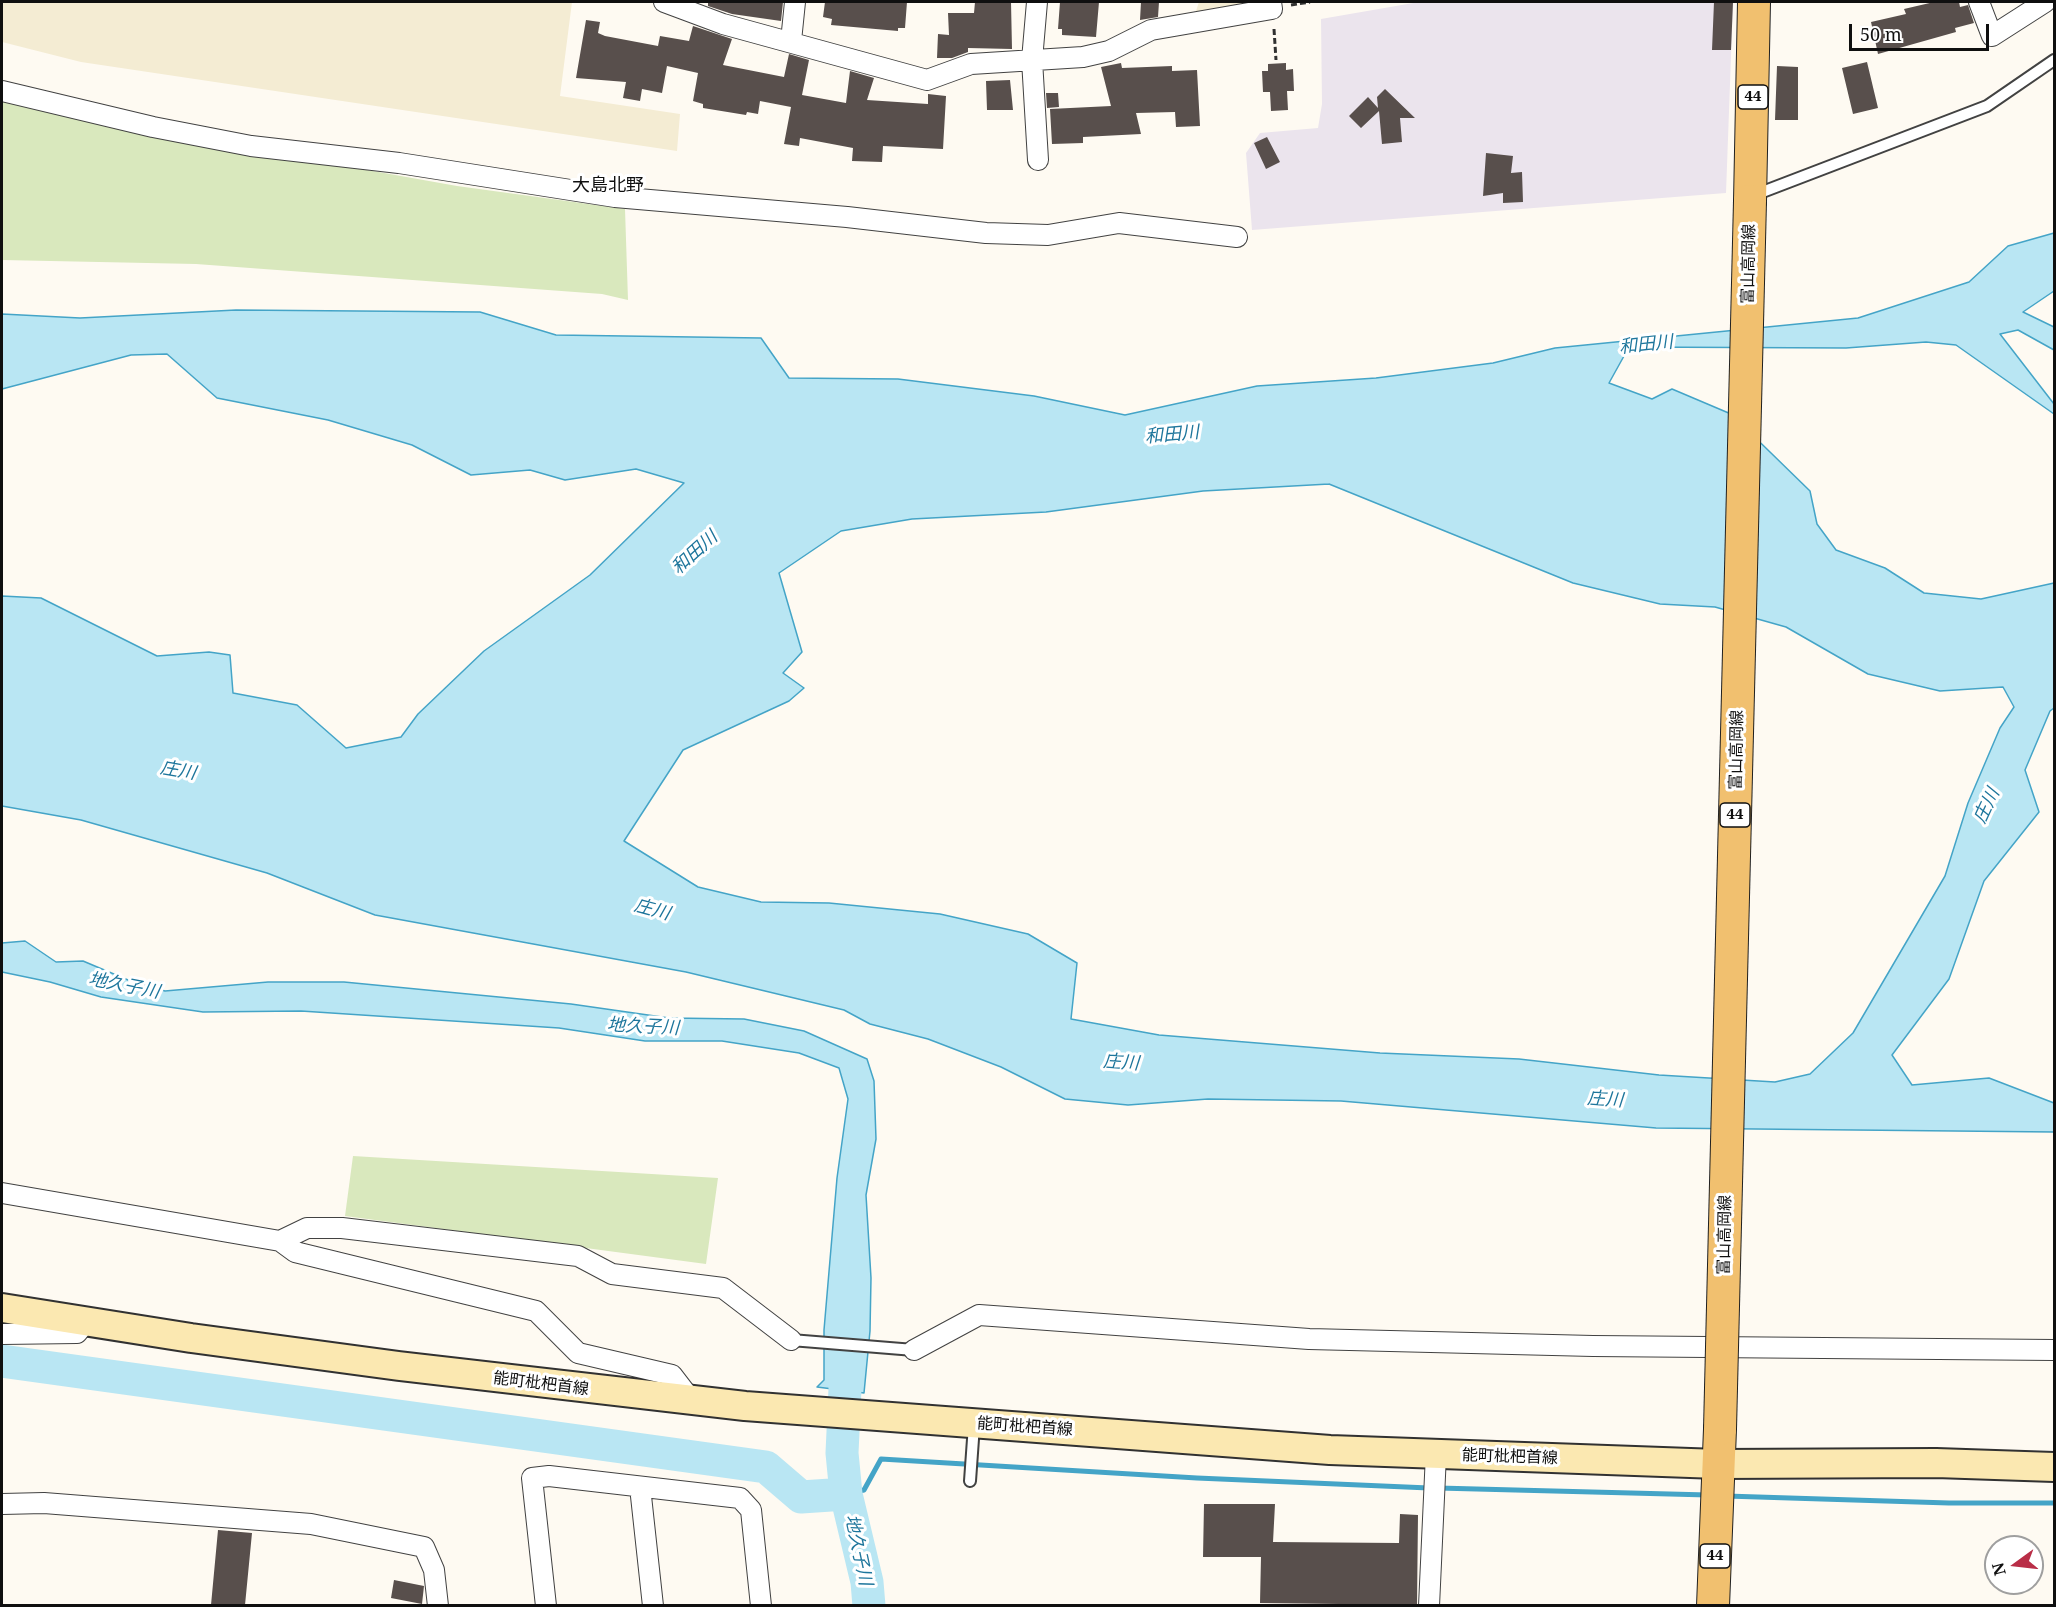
<!DOCTYPE html>
<html>
<head>
<meta charset="utf-8">
<style>
  body { margin:0 }
  #map { position:relative; width:2056px; height:1607px; overflow:hidden; background:#fefaf2; font-family:"Noto Serif",serif }
  canvas { display:block }
  .frame { position:absolute; inset:0; border:3px solid #0f0f0f; pointer-events:none }
  .north { position:absolute; left:1984px; top:1535px; width:60px; height:60px; box-sizing:border-box; background:#fff; border:2px solid #9f9f9f; border-radius:50%; rotate:255deg; font-size:16px; font-weight:700; line-height:24px; text-align:center; color:#0f0f0f }
  .north::after { content:''; display:block; margin:auto; width:21px; height:27px; background:#b92e47; clip-path:polygon(50% 0,100% 100%,50% 72%,0 100%) }
  .scale { position:absolute; left:1849px; top:24px; width:140px; height:27px; box-sizing:border-box; border:3px solid #0f0f0f; border-top:0; padding-left:8px; font-size:18px; line-height:21px; white-space:nowrap; color:#0f0f0f; -webkit-text-stroke:4px #fff; paint-order:stroke }
</style>
</head>
<body>
<div id="map">
<canvas width="2056" height="1607"></canvas>
<div class="frame"></div>
<div class="north">N</div>
<div class="scale">50 m</div>
</div>
<script>
const g = document.querySelector('canvas').getContext('2d');
g.lineJoin = 'round';
function fill(path, color) { g.fillStyle = color; g.fill(path, 'evenodd'); }
const toPath = rows => new Path2D(rows.map(r => 'M' + r).join(''));
function trace(path, color, width, dash) { g.strokeStyle = color; g.lineWidth = width; g.lineCap = dash ? 'butt' : 'round'; g.setLineDash(dash || []); g.stroke(path); }
function drawText(font, color, halo, rows, align = 'center') {
  g.font = font + ' "Noto Serif","Noto Sans JP",serif'; g.lineWidth = 6; g.setLineDash([]); g.textBaseline = 'middle'; g.strokeStyle = halo; g.fillStyle = color; for (const [text, x, y, turn = 0] of rows) {
    g.save(); g.translate(x, y); g.rotate((+turn || 0) * Math.PI / 180); g.textAlign = isNaN(turn) ? turn : align; if (halo) g.strokeText(text, 0, 0); g.fillText(text, 0, 0); g.restore();
  }
}
const industrial = toPath([
  [1419,2,1733,2,1726,193,1252,230,1246,153,1260,133,1318,128,1322,104,1321,19]
]);
const farmland = toPath([
  [2,2,572,2,560,96,680,114,677,151,81,62,2,42],
  [1199,2,1263,2,1195,14]
]);
const green = toPath([
  [2,97,109,124,457,186,625,209,628,300,602,294,196,264,2,260],
  [353,1156,718,1178,706,1264,345,1216]
]);
const water = toPath([
  [2054,233,2054,291,2023,312,2054,327,2054,350,2018,330,2000,334,2054,404,2054,414,1956,345,1926,342,1846,348,1629,347,1609,383,1652,399,1672,389,1731,414,1810,491,1817,524,1836,550,1885,568,1924,593,1981,599,2054,583,2054,708,2050,711,2025,770,2039,812,1984,881,1949,979,1892,1055,1912,1085,1989,1078,2054,1103,2054,1132,1656,1128,1341,1101,1208,1099,1128,1105,1065,1099,1001,1067,928,1039,870,1024,844,1010,686,972,375,915,267,873,81,820,2,806,2,596,41,598,157,656,209,652,230,655,233,693,297,705,346,748,401,737,418,714,484,651,590,575,684,483,636,469,565,480,530,470,471,475,412,445,328,420,217,398,167,354,131,355,2,389,2,314,80,318,236,310,480,312,556,335,761,338,789,378,898,379,1034,396,1125,415,1257,386,1376,378,1493,363,1555,348,1858,318,1969,282,2008,246,2054,233],
  [1329,484,1573,583,1660,604,1715,607,1786,627,1868,674,1940,691,2003,687,2014,707,2000,728,1968,803,1945,876,1853,1033,1810,1074,1775,1082,1659,1075,1519,1059,1380,1053,1159,1035,1071,1019,1077,963,1028,934,940,914,829,903,761,902,698,887,624,841,683,750,789,701,804,688,783,673,802,652,779,573,841,531,912,519,1046,512,1203,491,1329,484],
  [25,941,56,962,83,961,128,980,165,991,268,982,344,982,571,1004,669,1018,744,1019,804,1031,867,1059,874,1081,876,1139,866,1195,871,1278,870,1331,864,1393,817,1387,824,1380,824,1330,837,1178,848,1099,839,1068,799,1053,722,1041,645,1041,559,1028,301,1011,203,1012,101,997,50,982,2,972,2,943,25,941]
]);
const stream = toPath([
  [1438,1488,1708,1495],
  [846,1494,864,1490,881,1459,1197,1478,1429,1488],
  [1726,1496,1949,1503,2054,1503]
]);
const river = toPath([
  [847,1346,842,1453,846,1494,867,1582,869,1606],
  [2,1361,766,1467,801,1497,846,1494]
]);
const building = toPath([
  [708,2,783,2,781,21,732,14,708,6],
  [825,2,907,2,905,28,898,28,898,31,831,25,832,19,823,17],
  [975,2,1011,2,1012,49,968,48,968,52,952,58,937,58,938,34,949,35,948,13,974,13],
  [1060,2,1099,2,1096,37,1062,35,1062,29,1058,29],
  [1141,2,1159,2,1158,17,1140,20],
  [1714,2,1733,2,1731,50,1712,50],
  [1934,2,1959,2,1960,7,1968,5,1974,23,1955,28,1956,32,1878,54,1871,22,1906,14,1904,9],
  [586,20,600,22,598,33,605,36,658,46,660,36,689,41,693,26,732,39,723,65,784,77,789,54,809,60,802,95,846,103,850,71,874,78,867,100,928,104,928,94,946,96,943,149,883,146,882,162,852,161,853,148,800,138,799,146,784,144,791,107,760,101,758,114,747,112,746,115,703,108,703,104,693,101,698,73,667,66,662,93,642,89,640,101,623,98,626,82,576,78],
  [1867,62,1878,108,1853,114,1842,68],
  [1121,63,1122,68,1172,66,1172,71,1197,70,1200,126,1176,127,1175,112,1136,113,1141,134,1083,137,1083,143,1052,144,1050,109,1111,106,1101,67],
  [1286,63,1286,70,1293,69,1294,91,1287,91,1288,110,1271,111,1270,92,1263,92,1262,71,1268,71,1268,64],
  [1777,66,1798,67,1798,120,1775,120],
  [1010,80,1013,110,987,110,986,81],
  [1385,89,1415,118,1400,118,1402,142,1382,144,1379,111,1361,128,1349,116,1368,97,1378,108,1377,97],
  [1046,93,1058,93,1059,107,1047,108],
  [1267,137,1280,162,1266,169,1254,143],
  [1486,153,1513,156,1511,173,1522,172,1523,202,1503,203,1503,193,1483,196],
  [1204,1504,1275,1504,1273,1542,1399,1543,1400,1514,1418,1515,1417,1605,1260,1603,1261,1557,1203,1557],
  [218,1530,252,1533,245,1605,211,1605],
  [394,1580,424,1586,422,1604,391,1598]
]);
const path = toPath([
  [1291,5,1310,2],
  [1274,29,1276,60]
]);
const lane = toPath([
  [1752,193,1765,191,1987,106,2054,60],
  [791,1340,914,1350],
  [970,1481,974,1425]
]);
const street = toPath([
  [664,2,723,24,927,80,971,64,1083,57,1109,51,1151,30,1272,9,1271,2],
  [1037,2,1032,60,1038,160],
  [1979,2,1992,36,2045,2],
  [791,41,795,2],
  [2,91,153,127,251,146,399,163,615,197,847,217,986,233,1048,235,1119,223,1237,237],
  [2,1193,280,1241,307,1228,342,1228,578,1256,612,1274,723,1288,791,1340],
  [280,1241,295,1252,536,1311,578,1353,672,1375,692,1401],
  [2,1334,77,1333,86,1322],
  [914,1350,979,1315,1309,1339,1593,1346,2054,1350],
  [640,1487,653,1606],
  [2,1504,44,1503,311,1524,424,1547,434,1570,438,1606],
  [546,1606,532,1478,549,1476,740,1498,751,1510,761,1606],
  [1429,1606,1436,1454]
]);
const secondary = toPath([
  [2,1308,191,1338,399,1366,745,1406,1330,1450,1718,1464,1936,1463,2054,1467]
]);
const primary = toPath([
  [1750,201,1754,2],
  [1713,1606,1720,1429]
]);
const primaryBridge = toPath([
  [1720,1429,1750,201]
]);
const shields = [
  [1753,97,30],
  [1735,815,30],
  [1715,1556,30]
];
const shieldNames = [
  ["44",1753,97],
  ["44",1735,815],
  ["44",1715,1556]
];
const streetNames = [
  ["富山高岡線",1749,264,-89],
  ["富山高岡線",1737,750,-89],
  ["富山高岡線",1725,1235,-89],
  ["能町枇杷首線",541,1384,7],
  ["能町枇杷首線",1025,1427,4],
  ["能町枇杷首線",1510,1457,2]
];
const neighbourhoodNames = [
  ["大島北野",608,186]
];
const waterNames = [
  ["和田川",1646,345,-6],
  ["和田川",1172,435,-5],
  ["和田川",695,553,-42],
  ["庄川",178,771,10],
  ["庄川",1987,806,-65],
  ["庄川",652,910,15],
  ["地久子川",124,986,11],
  ["地久子川",643,1027,3],
  ["庄川",1121,1063,4],
  ["庄川",1605,1100,4],
  ["地久子川",858,1550,78]
];
fill(industrial, '#ebe4ed');
fill(farmland, '#f4ecd3');
fill(green, '#d9e8bd');
fill(water, '#b9e6f3');
trace(water, '#44a4c7', 1.5);
trace(stream, '#44a4c7', 5);
trace(river, '#b9e6f3', 33);
fill(building, '#584f4c');
trace(lane, '#424242', 14);
trace(street, '#424242', 22);
trace(secondary, '#313131', 32);
trace(primary, '#202020', 34);
trace(path, '#313131', 3, [6, 3]);
trace(lane, '#fff', 10);
trace(street, '#fff', 20);
trace(secondary, '#fbe8b1', 28);
trace(primary, '#f1c06f', 32);
trace(primaryBridge, '#202020', 34, []);
trace(primaryBridge, '#f1c06f', 32);
for (const [x, y, w] of shields) { const box = new Path2D(); box.roundRect(x - w / 2, y - 12, w, 24, 4.5); g.fillStyle = '#fff'; g.fill(box); trace(box, '#0f0f0f', 1.5); }
drawText('bold 15px', '#0f0f0f', null, shieldNames);
drawText('16px', '#0f0f0f', '#fff', streetNames);
drawText('18px', '#0f0f0f', '#fff', neighbourhoodNames);
drawText('italic 18px', '#1e769c', '#fff', waterNames);
</script>
</body>
</html>
